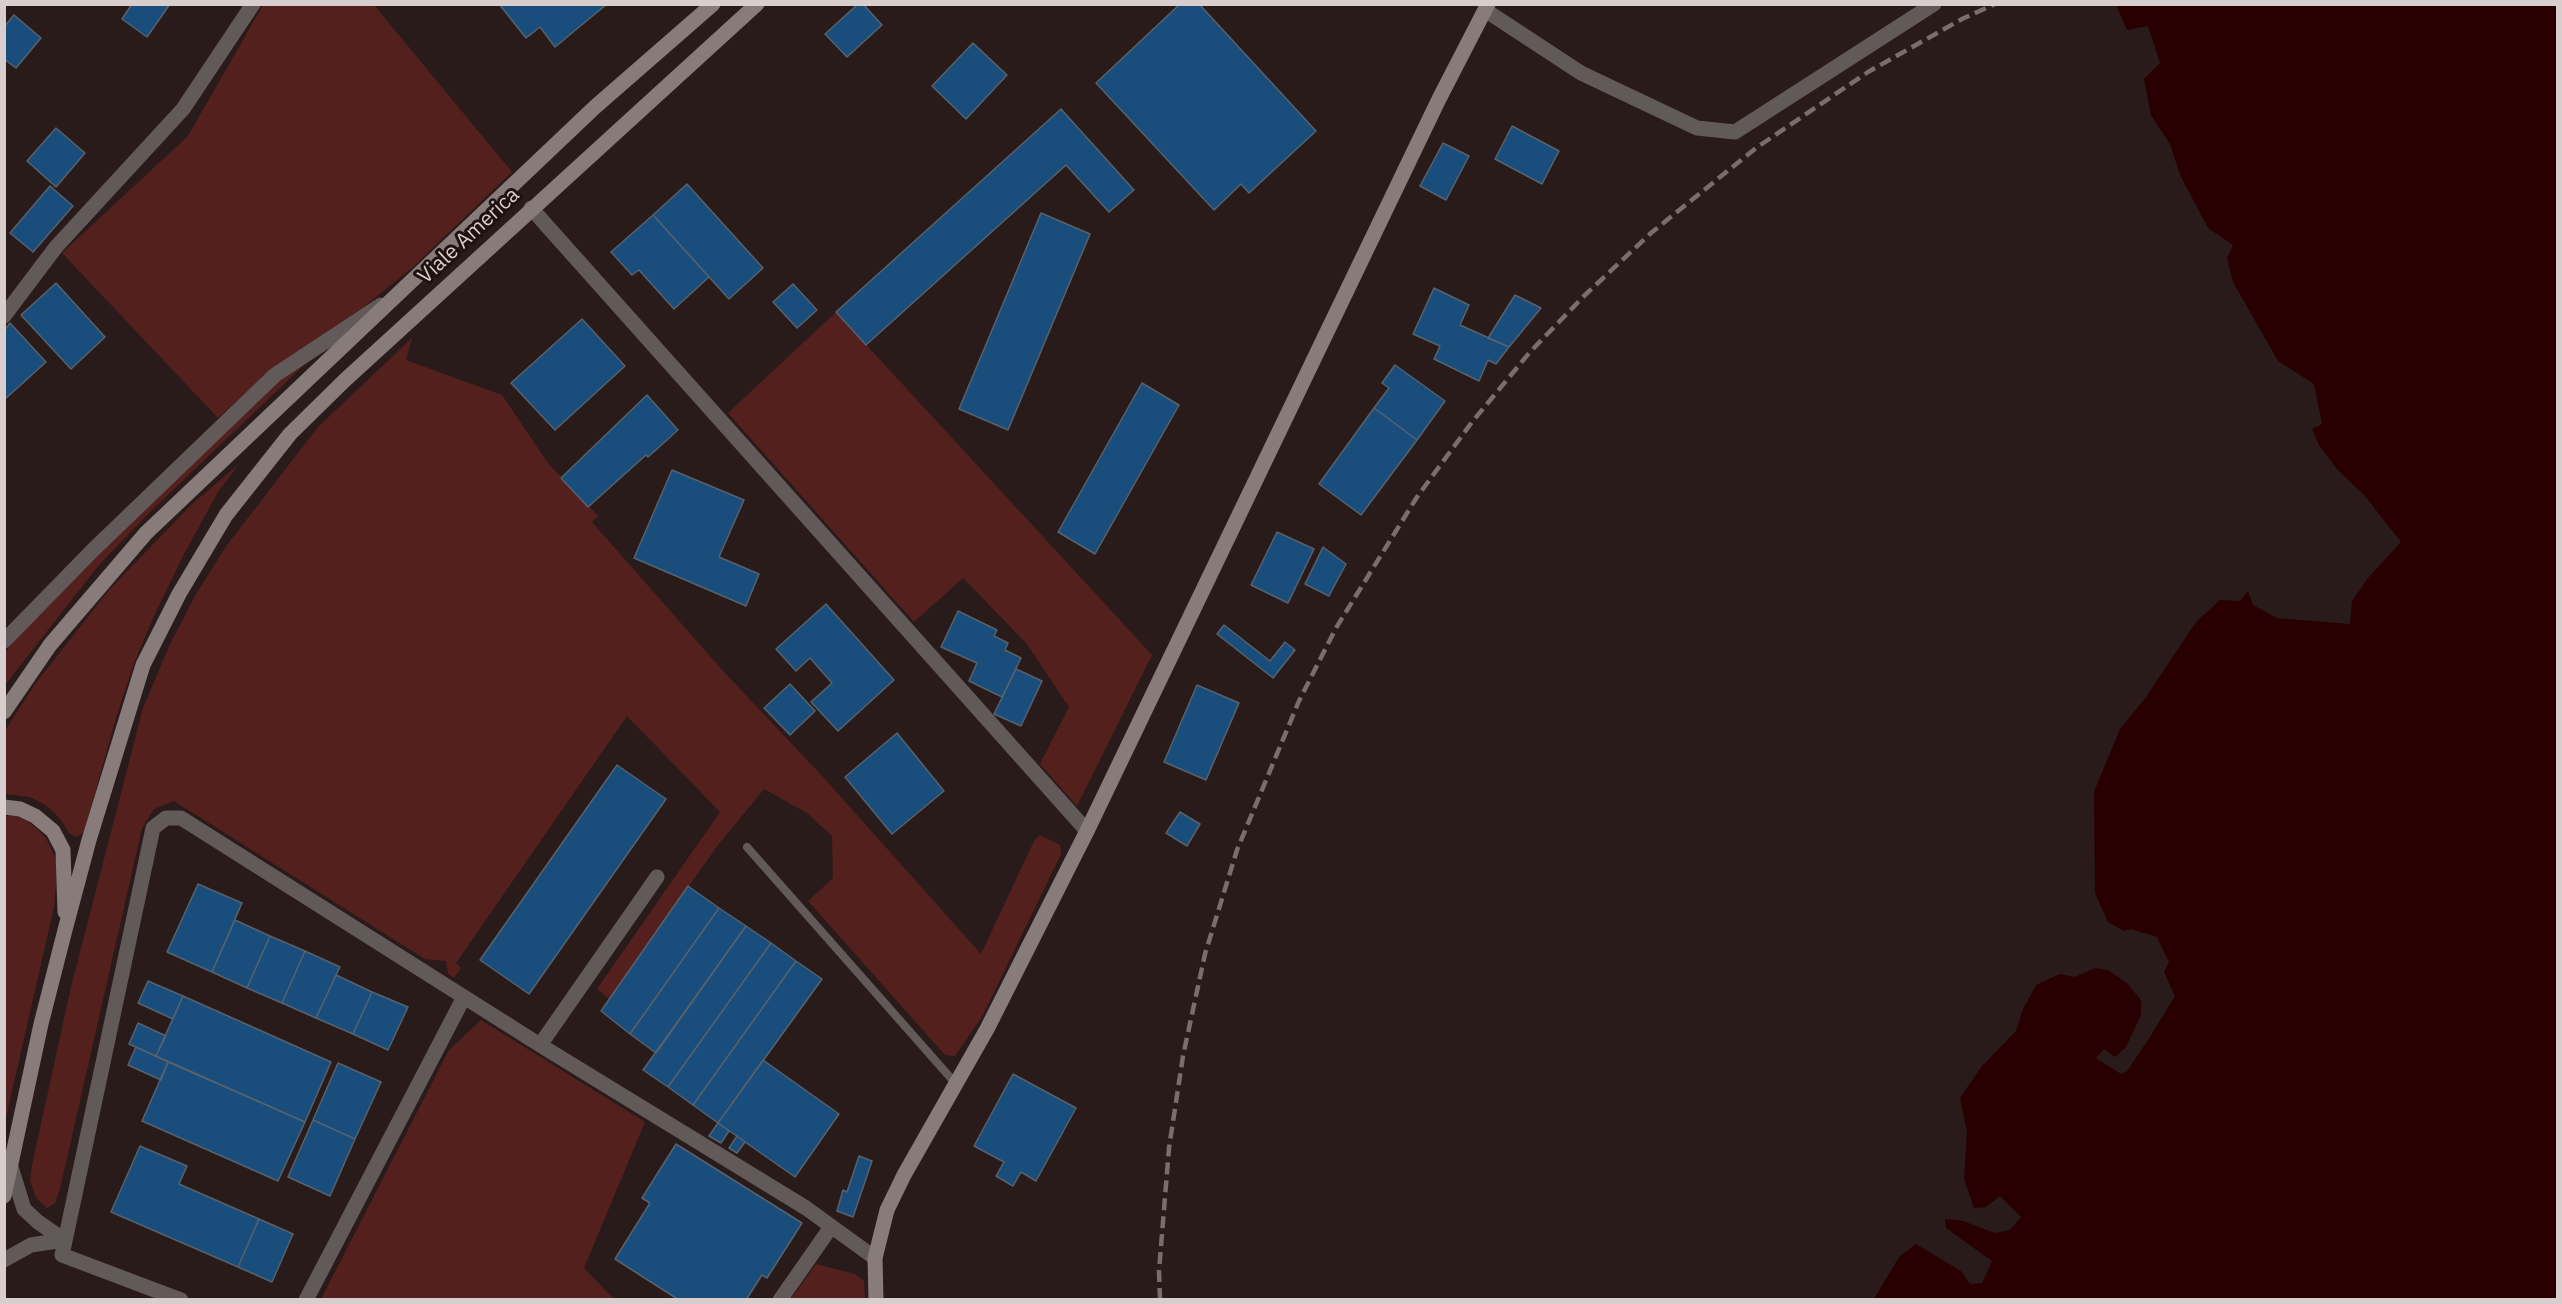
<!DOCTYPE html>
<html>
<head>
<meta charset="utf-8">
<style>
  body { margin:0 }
  #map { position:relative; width:2562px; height:1304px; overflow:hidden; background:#291b19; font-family:"IBM Plex Sans",sans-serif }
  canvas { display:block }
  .frame { position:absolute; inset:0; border:6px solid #d8cecd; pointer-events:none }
</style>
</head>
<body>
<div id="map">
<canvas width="2562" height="1304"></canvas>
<div class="frame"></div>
</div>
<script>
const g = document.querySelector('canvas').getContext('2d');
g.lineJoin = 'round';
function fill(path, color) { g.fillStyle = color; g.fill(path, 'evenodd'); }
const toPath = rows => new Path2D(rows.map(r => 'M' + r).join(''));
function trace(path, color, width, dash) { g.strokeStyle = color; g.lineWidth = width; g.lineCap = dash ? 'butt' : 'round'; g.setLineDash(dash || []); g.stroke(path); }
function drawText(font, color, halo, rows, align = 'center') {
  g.font = font + ' "IBM Plex Sans",sans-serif'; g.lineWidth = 6; g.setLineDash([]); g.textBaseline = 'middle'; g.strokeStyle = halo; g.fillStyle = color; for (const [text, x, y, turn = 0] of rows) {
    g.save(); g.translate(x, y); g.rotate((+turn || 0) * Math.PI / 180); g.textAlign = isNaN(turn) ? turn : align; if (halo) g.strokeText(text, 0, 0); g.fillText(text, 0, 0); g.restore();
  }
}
const green = toPath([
  [263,5,374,5,512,172,413,267,360,310,272,369,218,418,62,253,188,136],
  [836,312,1152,655,1077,806,1040,764,1069,707,1027,644,963,578,914,622,728,413],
  [412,338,406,360,502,395,548,463,598,516,592,522,724,672,824,778,981,954,1034,841,1040,835,1060,845,1061,854,983,1015,955,1056,945,1055,808,901,833,878,832,836,807,813,764,789,718,845,609,999,597,989,720,812,627,716,456,963,461,968,454,978,448,974,446,961,425,959,174,801,154,809,142,828,60,1189,55,1203,47,1208,36,1198,30,1180,32,1165,71,987,143,708,170,644,196,594,227,545,318,427],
  [301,362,304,365,151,511,99,565,5,685,5,652,12,643,91,558,275,383],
  [238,465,218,492,184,554,154,616,134,663,116,718,84,832,76,837,69,833,61,820,47,806,30,797,5,794,4,732,35,684,109,590,192,504],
  [5,816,14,816,28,821,36,828,46,838,58,864,54,907,5,1122],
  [481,1020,645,1122,584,1268,614,1299,321,1299,449,1050],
  [816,1264,855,1274,864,1281,865,1299,791,1299]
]);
const water = toPath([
  [2116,5,2557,5,2557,1299,1874,1299,1899,1257,1916,1244,1961,1271,1970,1284,1982,1283,1992,1261,1946,1228,1945,1219,1963,1221,1995,1233,2010,1230,2021,1217,2000,1196,1986,1207,1974,1208,1964,1179,1967,1132,1960,1098,1982,1066,2016,1031,2023,1009,2036,985,2060,974,2075,977,2095,968,2108,970,2127,983,2141,1000,2141,1015,2126,1047,2115,1057,2104,1049,2096,1058,2121,1074,2127,1071,2148,1040,2175,996,2164,972,2169,962,2157,937,2131,929,2124,931,2108,922,2095,893,2094,792,2120,729,2146,697,2196,622,2220,600,2240,601,2248,591,2253,605,2277,618,2350,624,2352,601,2368,578,2401,542,2365,496,2337,469,2319,445,2312,429,2322,424,2314,384,2278,361,2233,282,2227,258,2233,245,2208,228,2180,175,2170,144,2151,115,2144,79,2160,63,2148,26,2127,30]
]);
const building = toPath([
  [132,4,170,4,147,37,122,19,132,4],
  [499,4,607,4,555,47,540,27,526,38,499,4],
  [858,4,863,4,882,25,847,57,825,34,858,4],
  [1180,4,1199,4,1316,131,1249,193,1241,184,1214,210,1096,83,1180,4],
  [14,15,41,38,16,68,4,59,4,27,14,15],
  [973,43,1007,75,966,119,932,86,973,43],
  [1061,109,1134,190,1109,212,1066,165,866,345,836,312,1061,109],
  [1512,126,1559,151,1542,184,1495,159,1512,126],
  [56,128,85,153,56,187,27,161,56,128],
  [1443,143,1469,156,1446,200,1420,186,1443,143],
  [687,184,763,268,729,299,653,215,687,184],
  [50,186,73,206,33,252,10,233,50,186],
  [1041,213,1090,234,1008,430,959,409,1041,213],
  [653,215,709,277,674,309,639,270,632,275,611,252,653,215],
  [56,283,105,337,71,369,21,315,56,283],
  [793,284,817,310,797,328,773,302,793,284],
  [1434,288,1469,305,1460,325,1509,347,1496,364,1488,360,1479,381,1434,359,1440,346,1413,334,1434,288],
  [1515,295,1541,308,1509,347,1488,338,1515,295],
  [582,319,625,366,555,430,511,383,582,319],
  [10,323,46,362,4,400,4,331,10,323],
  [1395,365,1445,401,1417,440,1374,408,1389,388,1382,383,1395,365],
  [1142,383,1179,405,1095,554,1058,532,1142,383],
  [647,395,678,430,648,457,646,455,588,507,561,478,647,395],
  [1374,408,1417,440,1361,515,1319,484,1374,408],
  [672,470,744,500,719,557,759,574,746,606,634,558,672,470],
  [1277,532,1314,549,1288,603,1251,585,1277,532],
  [1323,547,1346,564,1329,596,1305,584,1323,547],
  [826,604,894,680,838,731,811,702,832,683,810,658,796,671,776,649,826,604],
  [958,611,997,630,994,636,1008,643,1005,650,1021,658,1002,697,969,681,977,663,941,647,958,611],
  [1224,625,1270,661,1285,642,1295,650,1273,678,1217,634,1224,625],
  [1016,669,1042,681,1021,726,994,714,1016,669],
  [790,684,815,711,790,735,764,708,790,684],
  [1197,685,1239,703,1206,780,1164,762,1197,685],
  [897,733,944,791,892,834,845,777,897,733],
  [617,765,666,799,529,994,480,960,617,765],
  [1180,812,1200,824,1187,846,1166,833,1180,812],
  [198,884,242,903,212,972,167,952,198,884],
  [688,886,719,908,630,1034,601,1011,688,886],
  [719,908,746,926,656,1053,630,1034,719,908],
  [235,920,270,936,247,988,212,972,235,920],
  [746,926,771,943,668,1087,643,1070,746,926],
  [270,936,305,951,282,1003,247,988,270,936],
  [771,943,796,961,693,1105,668,1087,771,943],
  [305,951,340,967,316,1018,282,1003,305,951],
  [796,961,822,979,718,1123,693,1105,796,961],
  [336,975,372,992,353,1034,316,1018,336,975],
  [148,981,183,996,173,1019,138,1003,148,981],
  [372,992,408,1007,388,1050,353,1034,372,992],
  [183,996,331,1062,305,1122,156,1056,183,996],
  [138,1023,166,1036,156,1056,129,1044,138,1023],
  [136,1047,168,1062,161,1080,128,1065,136,1047],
  [763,1060,839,1114,795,1177,718,1123,763,1060],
  [168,1062,305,1122,278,1181,142,1121,168,1062],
  [338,1063,381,1082,355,1139,313,1120,338,1063],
  [1013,1074,1076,1108,1036,1181,1021,1172,1013,1186,996,1176,1004,1162,974,1146,1013,1074],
  [313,1120,355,1139,330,1196,288,1177,313,1120],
  [718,1123,729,1131,721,1143,709,1136,718,1123],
  [737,1136,745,1142,737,1153,729,1148,737,1136],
  [676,1144,802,1223,767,1278,762,1275,746,1300,679,1300,615,1259,650,1203,642,1198,676,1144],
  [140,1146,187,1166,179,1184,259,1219,238,1267,111,1212,140,1146],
  [859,1156,872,1161,853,1217,837,1211,843,1190,847,1192,859,1156],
  [259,1219,293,1234,272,1282,238,1267,259,1219]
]);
const lane = toPath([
  [747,847,956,1084]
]);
const street = toPath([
  [1485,10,1581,73,1697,128,1735,132,1934,4],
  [531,208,1087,831],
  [4,316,56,247,183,109,253,4],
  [4,641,93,550,275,375,381,305],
  [540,1045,657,877],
  [11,1167,24,1209,38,1222,64,1240],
  [4,1260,31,1245,64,1240],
  [181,1300,62,1255,153,828,166,818,181,818,540,1045,806,1208,875,1258],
  [306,1300,464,997],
  [780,1300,831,1227]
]);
const secondary = toPath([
  [4,712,50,645,146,533,595,107,713,4],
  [4,807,20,809,35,816,53,831,63,850,65,912],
  [4,1196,41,1024,65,930,89,840,143,665,179,594,226,515,290,434,345,380,757,4],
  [876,1300,875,1258,887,1210,904,1175,987,1029,1087,831,1439,99,1488,4]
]);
const rail = toPath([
  [1160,1300,1159,1271,1169,1148,1183,1056,1205,954,1237,850,1299,701,1336,628,1417,497,1472,422,1530,352,1584,296,1651,233,1756,148,1868,72,1962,19,1995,4]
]);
const streetNames = [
  ["Viale America",469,236,-43]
];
fill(green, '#54201e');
fill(water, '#280001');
fill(building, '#194d7b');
trace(building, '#57626d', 1.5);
trace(lane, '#625a59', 8);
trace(street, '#625a59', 15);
trace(secondary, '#887c7a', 15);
trace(rail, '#7a6d6c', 4.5, [12, 6]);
drawText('21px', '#d8cecd', '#1f1110', streetNames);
</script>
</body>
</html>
